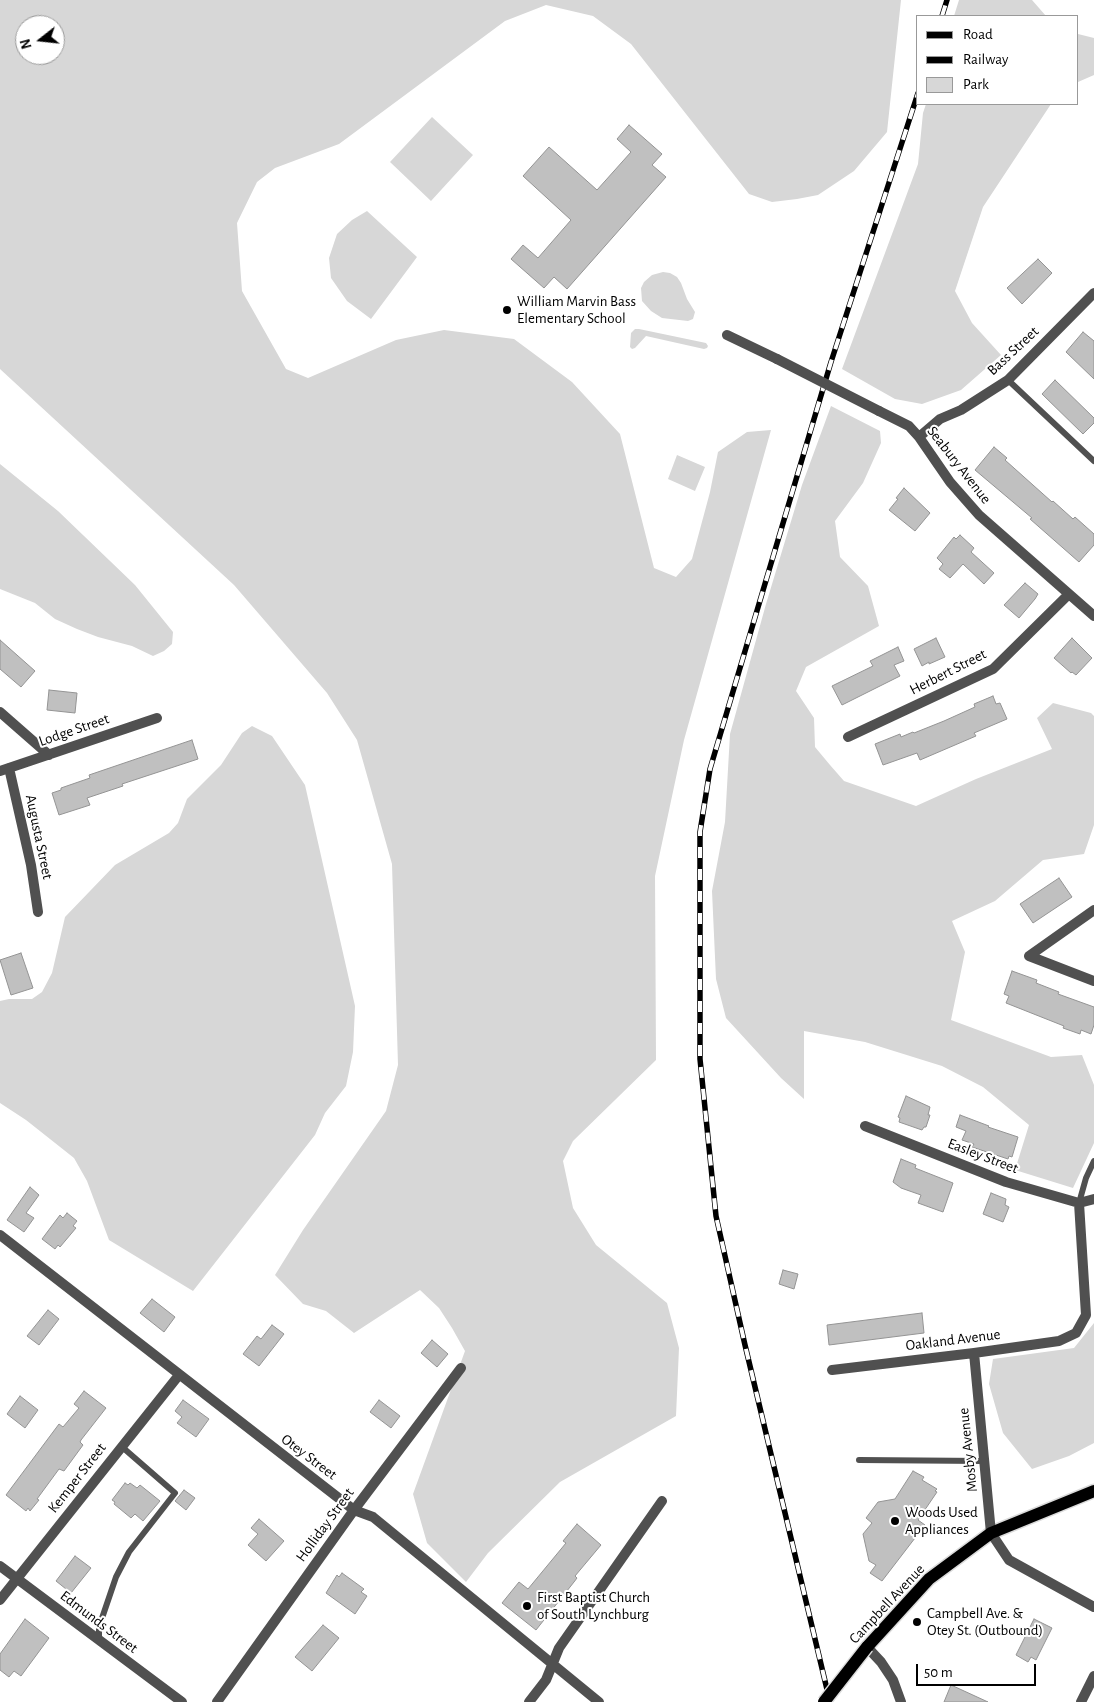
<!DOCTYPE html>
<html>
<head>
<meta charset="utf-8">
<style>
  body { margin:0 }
  #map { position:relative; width:1094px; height:1702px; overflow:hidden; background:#fff; font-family:"Alegreya Sans",sans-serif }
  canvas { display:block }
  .legend { position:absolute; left:916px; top:15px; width:162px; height:90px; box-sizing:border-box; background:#fff; border:1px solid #999; margin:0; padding:6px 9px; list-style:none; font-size:15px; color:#000 }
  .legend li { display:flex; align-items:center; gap:10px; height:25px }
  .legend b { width:25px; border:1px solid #999 }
  .north { position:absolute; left:15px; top:15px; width:50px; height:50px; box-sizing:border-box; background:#fff; border:1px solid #999; border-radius:50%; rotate:254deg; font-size:14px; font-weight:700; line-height:20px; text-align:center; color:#000 }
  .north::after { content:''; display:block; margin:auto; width:18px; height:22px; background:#000; clip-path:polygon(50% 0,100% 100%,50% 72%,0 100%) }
  .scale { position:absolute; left:916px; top:1664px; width:120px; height:22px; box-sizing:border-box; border:2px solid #000; border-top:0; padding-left:6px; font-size:15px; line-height:18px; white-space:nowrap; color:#000; -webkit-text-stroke:4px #fff; paint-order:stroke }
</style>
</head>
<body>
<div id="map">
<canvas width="1094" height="1702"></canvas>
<ul class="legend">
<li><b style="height:6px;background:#000"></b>Road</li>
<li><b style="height:6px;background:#000"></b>Railway</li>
<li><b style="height:14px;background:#d7d7d7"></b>Park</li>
</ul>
<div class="north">N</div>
<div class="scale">50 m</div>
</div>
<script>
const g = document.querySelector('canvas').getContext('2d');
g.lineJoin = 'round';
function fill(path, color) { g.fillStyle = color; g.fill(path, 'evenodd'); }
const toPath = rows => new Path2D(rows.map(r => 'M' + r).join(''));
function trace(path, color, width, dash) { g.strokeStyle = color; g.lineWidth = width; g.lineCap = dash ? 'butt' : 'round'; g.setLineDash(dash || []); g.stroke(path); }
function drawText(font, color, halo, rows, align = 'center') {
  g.font = font + ' "Alegreya Sans",sans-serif'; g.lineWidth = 4; g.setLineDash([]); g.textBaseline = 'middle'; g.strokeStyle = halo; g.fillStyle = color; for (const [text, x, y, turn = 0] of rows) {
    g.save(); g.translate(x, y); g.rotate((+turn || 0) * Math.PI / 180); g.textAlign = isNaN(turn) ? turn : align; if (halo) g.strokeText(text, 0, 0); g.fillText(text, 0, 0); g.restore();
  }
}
const green = toPath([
  [0,0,901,0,887,132,854,171,818,195,797,199,772,202,749,194,631,44,593,16,546,5,505,21,339,144,275,168,257,182,237,223,242,291,286,369,308,378,396,340,444,330,514,339,572,382,620,434,654,568,676,577,692,559,710,492,718,452,747,432,771,430,684,740,655,876,656,1060,573,1141,563,1161,573,1208,596,1245,667,1303,679,1348,676,1416,560,1482,488,1553,466,1582,427,1543,413,1494,465,1351,452,1328,439,1308,420,1290,354,1333,326,1311,303,1304,275,1275,303,1230,386,1111,398,1065,392,864,357,740,327,693,234,585,0,369],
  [25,25,55,25,55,55,25,55],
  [959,0,1032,0,1046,16,954,16],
  [1078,34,1094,38,1094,75,1078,82],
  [926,104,1051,104,983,207,955,291,972,323,1001,355,961,390,922,404,895,399,842,369,918,164,923,113],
  [432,117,473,155,431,201,390,162],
  [367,211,417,257,371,319,347,301,331,278,329,258,337,234,352,220],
  [663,272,670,273,677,277,681,283,687,299,695,312,693,319,688,321,662,318,651,311,642,301,641,288,644,282,652,275],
  [635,329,639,329,706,343,708,346,707,348,704,349,646,336,635,348,632,349,630,347,631,333],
  [831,406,880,431,881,443,863,483,835,521,840,557,868,586,879,626,806,667,796,691,814,718,815,747,830,765,844,781,916,806,976,779,1052,749,1037,718,1053,703,1091,713,1094,716,1094,825,1084,854,1043,860,995,901,952,921,965,952,951,1020,1051,1057,1082,1055,1094,1085,1094,1143,1073,1188,1015,1170,1029,1125,983,1087,942,1066,865,1042,804,1031,804,1099,781,1078,726,1018,716,979,712,891,725,822,730,734,766,604,802,485],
  [677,455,705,467,695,491,668,479],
  [0,464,58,511,135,585,173,632,172,644,164,651,153,656,132,646,98,637,77,629,55,619,35,603,0,589],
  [252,726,272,736,305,785,355,1006,353,1052,346,1086,325,1113,315,1135,193,1291,109,1240,87,1181,74,1158,26,1120,0,1103,0,1001,9,999,32,999,42,992,52,973,65,917,115,865,169,833,178,823,187,799,221,765,242,733],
  [1094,1323,1094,1443,1069,1456,1032,1469,1003,1433,989,1384,993,1359,1074,1348]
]);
const building = toPath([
  [629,125,662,154,652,165,666,177,567,289,554,277,544,288,511,259,523,245,538,258,571,220,523,176,549,147,597,190,631,152,617,139,629,125],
  [1038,259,1052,273,1022,304,1007,288,1038,259],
  [1083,332,1094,341,1094,379,1066,352,1083,332],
  [1055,380,1094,418,1094,423,1083,434,1042,394,1055,380],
  [994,447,1007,458,1005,460,1052,502,1053,501,1073,519,1075,517,1094,534,1094,545,1079,562,1030,519,1032,518,975,470,994,447],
  [904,488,930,513,915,531,889,510,898,499,896,498,904,488],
  [960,535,974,548,971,552,994,573,984,584,963,564,950,578,939,569,943,564,937,558,954,537,956,539,960,535],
  [1025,583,1038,594,1035,599,1019,618,1004,605,1025,583],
  [936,638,945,657,929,664,929,662,922,666,914,649,936,638],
  [1072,638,1092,658,1076,675,1072,672,1071,673,1054,658,1072,638],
  [0,640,35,671,21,687,0,669,0,640],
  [898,647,904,661,894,665,900,676,842,705,832,686,873,666,870,661,898,647],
  [49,690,77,693,75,713,47,710,49,690],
  [993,696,996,704,1000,703,1007,719,974,733,976,736,920,760,917,753,883,765,875,744,900,734,901,737,913,732,914,733,944,721,975,707,974,704,993,696],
  [192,740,198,759,122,784,123,786,87,798,90,805,59,815,52,793,61,790,61,788,90,778,89,775,192,740],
  [1059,878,1072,897,1033,923,1020,904,1059,878],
  [21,953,33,988,11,995,0,960,21,953],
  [1012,971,1037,980,1036,983,1059,992,1058,994,1094,1007,1094,1025,1091,1034,1081,1030,1080,1034,1063,1028,1064,1026,1006,1003,1009,996,1004,994,1012,971],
  [906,1096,930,1107,928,1115,930,1115,926,1127,924,1127,922,1130,899,1122,900,1118,898,1117,906,1096],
  [960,1115,989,1126,988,1127,1018,1137,1012,1157,1009,1156,1008,1159,972,1147,974,1144,962,1140,966,1131,956,1127,960,1115],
  [901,1159,916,1165,915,1168,953,1183,943,1212,918,1203,921,1195,901,1188,893,1182,901,1159],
  [30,1187,39,1195,26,1213,34,1218,24,1232,7,1220,30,1187],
  [991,1193,1006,1199,1005,1205,1009,1207,1003,1222,983,1214,991,1193],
  [67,1213,77,1221,73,1226,76,1228,60,1247,58,1245,55,1249,42,1239,60,1215,63,1218,67,1213],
  [783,1270,798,1274,794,1289,779,1284,783,1270],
  [152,1299,175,1317,164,1332,140,1313,152,1299],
  [48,1310,59,1319,39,1345,27,1336,48,1310],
  [922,1313,924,1333,829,1345,827,1325,922,1313],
  [272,1325,284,1334,259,1366,243,1354,257,1336,261,1339,272,1325],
  [432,1340,448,1354,437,1367,421,1353,432,1340],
  [84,1391,106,1408,81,1440,80,1442,83,1445,64,1471,59,1469,37,1499,39,1500,30,1511,28,1508,26,1511,6,1495,59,1424,63,1427,79,1408,74,1404,84,1391],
  [20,1396,38,1410,25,1428,7,1414,20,1396],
  [183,1400,209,1419,196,1437,177,1423,182,1417,175,1411,183,1400],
  [379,1400,400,1416,391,1428,370,1412,379,1400],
  [913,1471,924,1477,922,1480,937,1489,935,1491,937,1492,918,1520,925,1525,882,1581,870,1573,876,1565,869,1561,863,1534,872,1523,866,1518,878,1502,895,1499,913,1471],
  [125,1483,128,1485,130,1483,137,1488,140,1485,160,1501,143,1521,135,1514,131,1518,114,1504,115,1502,112,1500,125,1483],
  [184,1490,195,1498,186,1510,175,1501,184,1490],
  [259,1519,284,1541,266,1561,248,1545,258,1534,251,1528,259,1519],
  [577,1524,601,1545,575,1576,577,1578,574,1582,536,1630,502,1603,519,1582,528,1589,566,1543,563,1541,577,1524],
  [75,1556,91,1568,71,1593,56,1581,75,1556],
  [342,1573,364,1589,361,1592,367,1596,355,1614,326,1593,337,1575,339,1577,342,1573],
  [25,1619,49,1638,21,1676,14,1671,9,1677,0,1670,0,1654,25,1619],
  [1034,1619,1052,1628,1036,1660,1031,1657,1028,1662,1016,1655,1034,1619],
  [323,1625,339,1638,312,1671,295,1657,323,1625],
  [951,1685,988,1702,944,1702,951,1685]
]);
const lane = toPath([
  [1008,380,1094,461],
  [1079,1203,1086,1178,1094,1161],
  [859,1460,984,1461],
  [99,1641,99,1627,116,1577,129,1552,175,1493,121,1446]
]);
const street = toPath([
  [727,335,777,359],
  [879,411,909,426,919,437,950,482,979,515,1094,616],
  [919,437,940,419,961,410,1008,380,1094,293],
  [0,712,49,755],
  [848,737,993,669,1069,594],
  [9,768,31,865,38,912],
  [0,771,157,718],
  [1029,956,1094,910],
  [1029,956,1094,981],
  [865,1126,1006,1182,1079,1203,1094,1199],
  [0,1235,354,1510,373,1517,599,1702],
  [974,1353,991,1533,1009,1560,1094,1607],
  [832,1370,974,1353,1059,1341,1076,1333,1086,1315,1079,1203],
  [0,1566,182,1702],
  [0,1600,179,1375],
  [867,1647,881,1662,893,1680,901,1702],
  [217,1702,354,1510,461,1368],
  [529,1702,546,1680,559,1648,662,1501],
  [1081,1702,1094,1676]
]);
const primary = toPath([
  [867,1647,929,1579,991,1533,1094,1491]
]);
const rail = toPath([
  [942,16,947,0],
  [830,1702,745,1345,716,1216,700,1059,700,832,710,769,767,577,831,362,918,93]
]);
const streetBridge = toPath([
  [777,359,879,411]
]);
const primaryBridge = toPath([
  [824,1702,867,1647]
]);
const markers = [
  [507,310,5,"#000"],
  [895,1521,5,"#000"],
  [527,1606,5,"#000"],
  [917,1622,5,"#000"]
];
const poiNames = [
  ["William Marvin Bass",517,301],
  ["Elementary School",517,318],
  ["Woods Used",905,1512],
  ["Appliances",905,1529],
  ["First Baptist Church",537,1597],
  ["of South Lynchburg",537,1614],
  ["Campbell Ave. &",927,1613],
  ["Otey St. (Outbound)",927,1630]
];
const streetNames = [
  ["Bass Street",1013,351,-43],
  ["Seabury Avenue",959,465,52],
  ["Herbert Street",948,672,-27],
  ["Lodge Street",74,730,-19],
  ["Augusta Street",39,837,78],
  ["Easley Street",983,1156,21],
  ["Oakland Avenue",953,1340,-7],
  ["Mosby Avenue",968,1450,-96],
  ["Otey Street",309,1457,37],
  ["Kemper Street",77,1478,-52],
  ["Holliday Street",325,1525,-54],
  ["Campbell Avenue",887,1604,-47],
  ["Edmunds Street",99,1622,37]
];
fill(green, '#d7d7d7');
fill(building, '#c0c0c0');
trace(building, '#949494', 1);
trace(primary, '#dbdbdb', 15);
trace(lane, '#505050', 6);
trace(street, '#505050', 10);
trace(primary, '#000', 12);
trace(rail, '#000', 5.5);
trace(rail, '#fff', 4, [11]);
trace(primaryBridge, '#dbdbdb', 15, []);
trace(streetBridge, '#505050', 10);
trace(primaryBridge, '#000', 12);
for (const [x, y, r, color] of markers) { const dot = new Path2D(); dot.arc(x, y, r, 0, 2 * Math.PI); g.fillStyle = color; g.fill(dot); trace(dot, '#fff', 2); }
drawText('15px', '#000', '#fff', poiNames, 'left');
drawText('15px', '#000', '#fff', streetNames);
</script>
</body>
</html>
